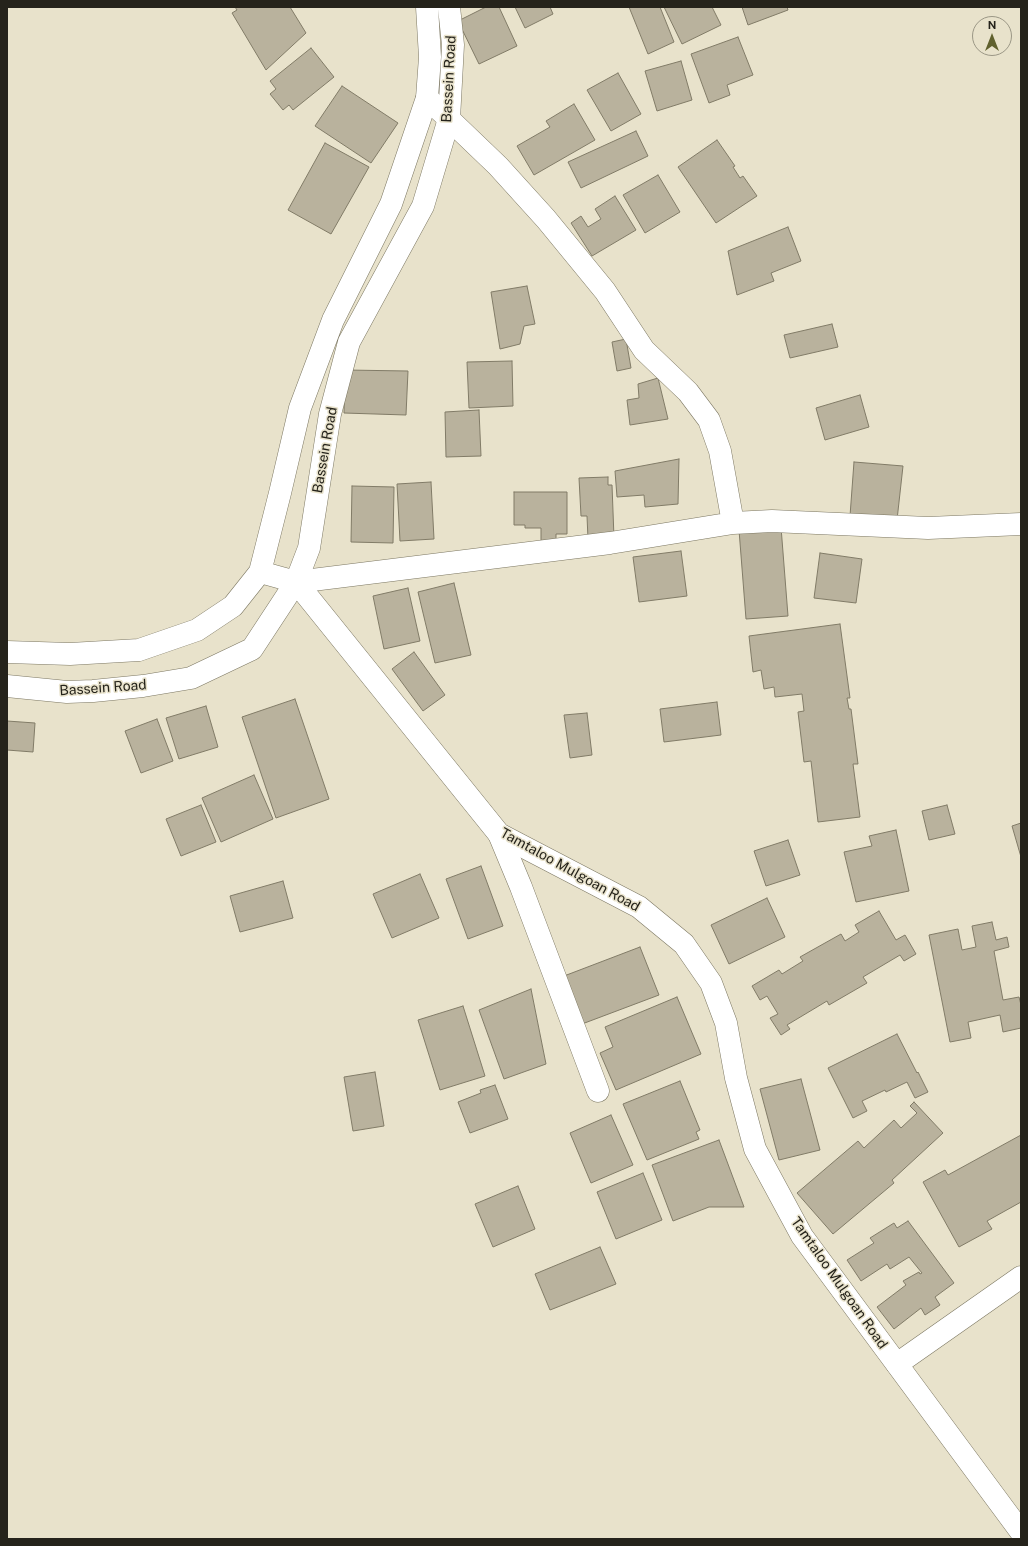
<!DOCTYPE html>
<html>
<head>
<meta charset="utf-8">
<style>
  body { margin:0 }
  #map { position:relative; width:1028px; height:1546px; overflow:hidden; background:#e8e2cb; font-family:"Public Sans",sans-serif }
  canvas { display:block }
  .frame { position:absolute; inset:0; border:8px solid #25231b; pointer-events:none }
  .north { position:absolute; left:972px; top:16px; width:40px; height:40px; box-sizing:border-box; background:#e8e2cb; border:1px solid #9a9685; border-radius:50%; rotate:0deg; font-size:11px; font-weight:700; line-height:16px; text-align:center; color:#25231b }
  .north::after { content:''; display:block; margin:auto; width:14px; height:18px; background:#60612e; clip-path:polygon(50% 0,100% 100%,50% 72%,0 100%) }
</style>
</head>
<body>
<div id="map">
<canvas width="1028" height="1546"></canvas>
<div class="frame"></div>
<div class="north">N</div>
</div>
<script>
const g = document.querySelector('canvas').getContext('2d');
g.lineJoin = 'round';
function fill(path, color) { g.fillStyle = color; g.fill(path, 'evenodd'); }
const toPath = rows => new Path2D(rows.map(r => 'M' + r).join(''));
function trace(path, color, width, dash) { g.strokeStyle = color; g.lineWidth = width; g.lineCap = dash ? 'butt' : 'round'; g.setLineDash(dash || []); g.stroke(path); }
function drawText(font, color, halo, rows, align = 'center') {
  g.font = font + ' "Public Sans",sans-serif'; g.lineWidth = 3; g.setLineDash([]); g.textBaseline = 'middle'; g.strokeStyle = halo; g.fillStyle = color; for (const [text, x, y, turn = 0] of rows) {
    g.save(); g.translate(x, y); g.rotate((+turn || 0) * Math.PI / 180); g.textAlign = isNaN(turn) ? turn : align; if (halo) g.strokeText(text, 0, 0); g.fillText(text, 0, 0); g.restore();
  }
}
const building = toPath([
  [235,7,290,7,306,33,266,70,232,13,237,10,235,7],
  [486,7,499,7,517,46,479,64,458,21,486,7],
  [515,7,550,7,553,14,525,28,515,7],
  [629,7,660,7,674,42,648,54,629,7],
  [664,7,712,7,721,25,682,44,664,7],
  [742,7,787,7,788,10,748,25,742,7],
  [738,37,753,75,727,85,730,95,709,103,691,54,738,37],
  [311,48,334,77,293,110,289,105,283,110,270,94,276,89,270,81,311,48],
  [681,61,692,100,657,111,645,71,681,61],
  [618,73,641,114,611,131,587,90,618,73],
  [342,86,398,123,371,163,315,126,342,86],
  [574,104,595,140,534,175,517,146,550,127,546,121,574,104],
  [636,131,648,156,581,188,568,162,636,131],
  [717,140,735,166,733,167,740,178,743,176,757,196,716,223,678,167,717,140],
  [325,143,369,167,331,234,288,210,325,143],
  [658,175,680,212,645,233,623,195,658,175],
  [615,196,636,230,592,256,571,223,581,216,588,227,601,219,595,209,615,196],
  [788,227,801,261,771,273,774,281,737,295,728,251,788,227],
  [527,286,535,324,524,326,520,344,500,349,491,292,527,286],
  [832,324,838,347,790,358,784,335,832,324],
  [626,339,631,368,617,371,612,342,626,339],
  [512,361,513,406,469,408,467,362,512,361],
  [345,370,408,371,406,415,344,413,345,370],
  [658,378,668,419,630,425,627,400,639,398,638,384,658,378],
  [860,395,869,427,825,440,816,408,860,395],
  [479,410,481,456,446,457,445,412,479,410],
  [679,459,678,504,645,507,644,495,617,497,615,471,679,459],
  [854,462,903,466,897,520,850,516,854,462],
  [608,477,608,485,612,485,614,538,588,539,587,516,581,516,579,478,608,477],
  [431,482,434,539,400,541,397,484,431,482],
  [352,486,394,487,393,543,351,542,352,486],
  [514,492,567,492,567,534,556,534,556,541,541,541,541,528,525,528,525,525,514,525,514,492],
  [781,527,788,616,746,619,739,530,781,527],
  [681,551,687,596,639,602,633,557,681,551],
  [820,553,862,559,856,603,814,598,820,553],
  [454,583,471,655,435,663,418,592,454,583],
  [408,588,420,641,384,649,373,596,408,588],
  [840,624,850,698,847,698,849,709,851,709,858,764,853,764,860,817,818,822,811,761,804,762,798,712,804,711,802,694,775,697,774,687,764,689,761,670,753,672,749,636,840,624],
  [414,652,445,695,423,711,392,669,414,652],
  [295,699,329,799,276,818,242,717,295,699],
  [717,702,721,735,664,742,660,709,717,702],
  [206,706,218,747,179,759,166,718,206,706],
  [587,713,592,755,570,758,564,715,587,713],
  [157,719,173,761,141,773,125,731,157,719],
  [7,721,35,723,33,752,7,750,7,721],
  [254,775,273,819,221,842,202,798,254,775],
  [201,805,216,842,181,856,166,819,201,805],
  [947,805,955,834,929,840,922,811,947,805],
  [1021,823,1021,857,1012,826,1021,823],
  [896,830,909,891,856,902,844,852,872,846,869,836,896,830],
  [788,840,800,875,766,886,754,851,788,840],
  [481,866,503,926,468,939,446,879,481,866],
  [420,874,439,918,392,938,373,894,420,874],
  [283,881,293,918,240,932,230,896,283,881],
  [767,898,785,937,729,964,711,925,767,898],
  [879,911,896,940,905,935,916,954,904,961,900,955,863,977,867,983,829,1005,827,1001,787,1025,790,1029,781,1035,770,1018,778,1014,767,996,760,1000,752,986,779,970,782,974,803,961,800,957,841,934,845,941,859,932,855,925,879,911],
  [992,922,996,940,1007,937,1009,947,994,951,1003,1000,1019,997,1021,1005,1021,1028,1003,1032,1000,1015,968,1022,971,1038,950,1042,929,935,958,929,962,950,976,947,972,926,992,922],
  [640,947,659,995,582,1024,564,976,640,947],
  [531,989,546,1064,504,1079,479,1010,531,989],
  [677,997,701,1054,616,1090,600,1053,613,1047,605,1027,677,997],
  [463,1006,485,1076,440,1090,418,1020,463,1006],
  [897,1034,917,1073,918,1072,928,1092,915,1098,907,1082,886,1092,885,1090,862,1101,867,1111,853,1118,828,1068,897,1034],
  [375,1072,384,1126,353,1131,344,1077,375,1072],
  [801,1079,820,1150,779,1160,760,1089,801,1079],
  [680,1081,700,1130,696,1132,699,1139,647,1160,623,1104,680,1081],
  [495,1085,508,1119,470,1133,458,1102,481,1093,480,1090,495,1085],
  [914,1102,943,1133,892,1180,894,1183,833,1234,797,1193,858,1141,864,1148,894,1120,901,1128,917,1113,910,1106,914,1102],
  [611,1115,633,1165,591,1183,570,1133,611,1115],
  [1021,1135,1021,1202,987,1221,992,1229,959,1247,923,1182,945,1170,948,1175,1021,1135],
  [719,1140,744,1207,709,1207,673,1221,652,1165,719,1140],
  [643,1173,662,1220,616,1239,597,1192,643,1173],
  [518,1186,535,1229,493,1247,475,1204,518,1186],
  [908,1221,954,1283,935,1297,940,1305,925,1315,921,1308,894,1329,877,1307,906,1285,903,1281,919,1272,920,1274,922,1273,909,1257,890,1269,887,1264,861,1281,847,1260,874,1243,870,1238,894,1223,897,1228,908,1221],
  [600,1247,616,1284,550,1310,535,1274,600,1247]
]);
const minor = toPath([
  [427,98,498,166,546,219,605,291,644,350,688,392,709,420,720,451,733,523],
  [296,582,610,543,733,523,772,521,928,528,1021,524],
  [499,834,521,887,598,1091],
  [897,1364,1021,1277]
]);
const major = toPath([
  [260,572,296,582,499,834,639,907,684,944,711,983,726,1023,736,1078,755,1149,802,1236,1021,1532],
  [7,652,70,654,139,650,197,630,233,606,260,572,280,493,300,408,333,320,391,204,427,98,430,57,427,7],
  [7,686,67,692,93,691,143,686,191,678,252,649,296,582,309,548,330,414,349,342,423,206,449,119,453,45,449,7]
]);
const streetNames = [
  ["Bassein Road",449,79,-87],
  ["Bassein Road",325,450,-80],
  ["Bassein Road",103,688,-4],
  ["Tamtaloo Mulgoan Road",570,870,29],
  ["Tamtaloo Mulgoan Road",839,1283,55]
];
fill(building, '#b9b29d');
trace(building, '#817b67', 1);
trace(minor, '#7c7762', 23);
trace(major, '#7c7762', 23);
trace(minor, '#fff', 22);
trace(major, '#fff', 22);
drawText('14px', '#25231b', '#e8e2cb', streetNames);
</script>
</body>
</html>
